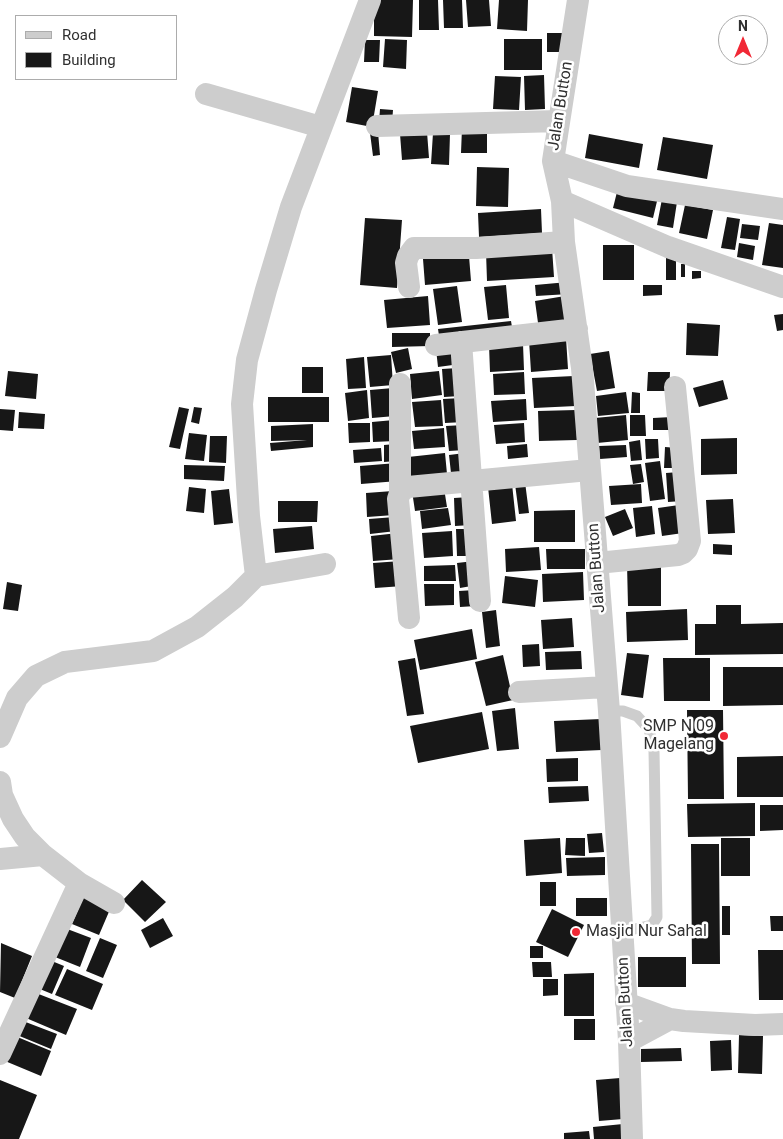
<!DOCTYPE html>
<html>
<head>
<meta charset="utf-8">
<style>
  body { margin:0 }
  #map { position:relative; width:783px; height:1139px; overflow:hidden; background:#fff; font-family:Roboto,sans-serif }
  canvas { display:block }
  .legend { position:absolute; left:15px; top:15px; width:162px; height:65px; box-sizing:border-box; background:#fff; border:1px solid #acacac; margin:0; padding:6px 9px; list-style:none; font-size:15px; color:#303030 }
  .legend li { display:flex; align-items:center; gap:10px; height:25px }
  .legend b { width:25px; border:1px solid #acacac }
  .north { position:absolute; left:718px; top:15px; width:50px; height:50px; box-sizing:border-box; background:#fff; border:1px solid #acacac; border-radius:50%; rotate:0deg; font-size:14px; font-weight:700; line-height:20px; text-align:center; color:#303030 }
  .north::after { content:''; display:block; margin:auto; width:18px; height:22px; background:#f12936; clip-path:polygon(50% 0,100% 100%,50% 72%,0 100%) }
</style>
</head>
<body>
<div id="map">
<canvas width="783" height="1139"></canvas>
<ul class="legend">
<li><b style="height:6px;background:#cdcdcd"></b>Road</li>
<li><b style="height:14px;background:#171717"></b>Building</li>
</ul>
<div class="north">N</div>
</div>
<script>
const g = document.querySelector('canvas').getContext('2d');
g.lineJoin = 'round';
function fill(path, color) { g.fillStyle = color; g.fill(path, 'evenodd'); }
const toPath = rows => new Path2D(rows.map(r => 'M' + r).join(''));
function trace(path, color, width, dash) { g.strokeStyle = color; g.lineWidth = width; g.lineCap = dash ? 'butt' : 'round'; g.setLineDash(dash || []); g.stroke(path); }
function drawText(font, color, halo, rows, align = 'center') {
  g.font = font + ' Roboto,sans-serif'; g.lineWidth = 5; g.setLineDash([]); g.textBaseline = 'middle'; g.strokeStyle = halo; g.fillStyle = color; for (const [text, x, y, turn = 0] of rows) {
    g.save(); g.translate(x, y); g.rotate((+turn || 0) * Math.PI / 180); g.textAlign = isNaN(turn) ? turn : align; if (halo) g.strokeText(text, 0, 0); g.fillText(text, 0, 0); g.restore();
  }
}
const building = toPath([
  [374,0,413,0,412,37,374,36],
  [419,0,438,0,439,30,419,30],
  [443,0,462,0,463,28,444,28],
  [466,0,489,0,491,26,468,27],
  [499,0,528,0,527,31,497,29],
  [547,33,565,33,564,52,547,52],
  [385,39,407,40,406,69,383,67],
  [504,39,542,39,542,70,504,70],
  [365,40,380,40,379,62,364,62],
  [544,75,545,109,525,110,524,76],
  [495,76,521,77,519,110,493,109],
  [352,87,378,91,372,127,346,122],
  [380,109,393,110,392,123,379,122],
  [462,128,487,128,487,153,461,153],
  [378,132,380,155,373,156,370,133],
  [427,132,429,158,402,160,400,134],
  [433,133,450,134,449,165,431,164],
  [589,134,643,144,639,168,585,158],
  [663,137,713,145,707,179,657,170],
  [477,167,509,168,508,207,476,206],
  [618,188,658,197,653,218,613,208],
  [662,199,677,202,673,228,657,225],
  [685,205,713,210,707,239,679,233],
  [541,209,542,233,479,237,478,213],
  [727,217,740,219,735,250,721,248],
  [365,218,402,220,397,288,360,285],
  [769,223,783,225,783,268,762,265],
  [742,224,760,226,758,240,740,238],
  [739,243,755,246,753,260,737,257],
  [603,245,634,245,634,280,603,280],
  [552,248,554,277,487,281,486,252],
  [469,256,471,281,425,285,423,259],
  [666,258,676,258,676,280,666,280],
  [681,264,685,264,685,277,681,277],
  [692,271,701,271,701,278,692,279],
  [568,282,569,294,536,296,535,285],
  [506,285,509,318,488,320,484,287],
  [643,285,662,285,662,295,643,296],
  [457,286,462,322,438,325,433,289],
  [428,296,430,325,387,328,384,300],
  [565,296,569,325,539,330,535,301],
  [783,314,783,330,777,331,774,315],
  [511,321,513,333,440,342,438,329],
  [687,323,720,325,718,356,686,355],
  [392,333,430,333,430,346,392,347],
  [566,338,568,369,531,372,529,340],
  [523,344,524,370,490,372,489,345],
  [458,347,460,364,438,367,436,349],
  [408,348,412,369,396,373,391,352],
  [609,351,615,388,597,391,590,354],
  [391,355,393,385,370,387,367,357],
  [364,357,366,388,348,389,346,359],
  [302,367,323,367,323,393,302,393],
  [458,368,460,396,444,397,442,369],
  [8,371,38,374,36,399,5,396],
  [439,371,442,395,412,399,410,374],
  [524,372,525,394,494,395,493,374],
  [648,372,670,372,669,391,647,391],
  [574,376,576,406,534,408,532,378],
  [723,380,728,399,699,407,693,388],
  [393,388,395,416,372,418,370,390],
  [367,390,369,418,348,421,345,393],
  [626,392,629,413,598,416,596,396],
  [632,392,640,393,640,413,631,413],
  [268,397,329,397,329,422,268,422],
  [462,398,464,422,445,423,443,399],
  [526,399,527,420,493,422,491,401],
  [441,400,443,426,415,427,412,402],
  [179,407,189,409,180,449,169,447],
  [194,407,202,408,199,424,191,422],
  [0,409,15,410,13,431,0,430],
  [576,410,577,440,539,441,538,411],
  [19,412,45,414,44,429,18,428],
  [626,415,628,440,597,443,595,418],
  [630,415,645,415,646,436,630,436],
  [672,417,673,430,653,430,653,418],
  [394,420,395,441,373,442,372,422],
  [348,423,370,423,370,442,349,443],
  [524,423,525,442,496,444,494,425],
  [313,424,313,447,271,451,270,443,307,440,271,441,271,426],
  [464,425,465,450,449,451,446,426],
  [444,428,445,447,414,449,412,431],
  [189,433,207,435,204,461,185,459],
  [210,436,227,436,226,463,209,462],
  [737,438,737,474,701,475,701,439],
  [645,439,658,439,659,458,646,459],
  [640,440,642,460,631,461,629,442],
  [396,444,396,461,384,462,384,445],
  [527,444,528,457,508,459,507,446],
  [626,445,627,457,600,459,599,446],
  [665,447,678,448,677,468,664,468],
  [381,448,382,461,354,463,353,450],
  [445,453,447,474,409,477,408,457],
  [465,453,468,471,451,473,449,455],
  [660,461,665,499,650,501,645,463],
  [397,463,398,481,361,484,360,466],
  [641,464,644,482,633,484,630,465],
  [184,465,225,466,224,481,184,479],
  [679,472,682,501,668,502,666,473],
  [525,482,529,513,519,514,515,484],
  [512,484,516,521,492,524,488,487],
  [641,484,642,503,611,505,609,486],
  [189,487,206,489,204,513,186,511],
  [444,488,447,507,415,511,412,491],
  [229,489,233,523,214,525,211,491],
  [393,491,394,515,367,517,366,493],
  [470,497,471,525,455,526,454,498],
  [733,499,735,533,708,534,706,500],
  [278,501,318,501,317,522,278,522],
  [679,505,683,533,662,536,658,508],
  [652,506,655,534,636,537,633,508],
  [448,508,451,525,422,529,420,511],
  [625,509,633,528,613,536,605,517],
  [575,510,575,542,534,542,534,511],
  [395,517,396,531,370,534,369,519],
  [312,526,314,549,275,553,273,529],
  [456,529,472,529,473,556,457,556],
  [452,531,453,556,424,558,422,533],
  [398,533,400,559,373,561,371,536],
  [713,544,732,545,732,555,713,554],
  [539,547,541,570,506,572,505,549],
  [546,549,585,549,585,569,547,569],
  [401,561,403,586,375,588,373,563],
  [474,561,477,585,460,588,457,563],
  [661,563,661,606,628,606,627,564],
  [455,565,456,581,424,581,424,566],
  [583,572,584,600,543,602,542,574],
  [505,576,538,580,535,607,502,603],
  [7,582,22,585,18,611,3,609],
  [424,584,454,584,454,605,425,606],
  [475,590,476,606,460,607,459,591],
  [716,605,741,605,741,624,783,623,783,654,695,655,695,624,716,624],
  [687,609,688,640,627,642,626,612],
  [496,610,500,646,486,648,482,612],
  [572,618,574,647,543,649,541,620],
  [472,629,477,659,420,670,414,640],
  [539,644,540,666,523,667,522,645],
  [581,651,582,669,546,670,545,652],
  [627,653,649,655,643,698,621,695],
  [503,655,513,700,486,706,475,662],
  [415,658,424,714,407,716,398,661],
  [663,658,710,658,710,701,664,701],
  [723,667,783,667,783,705,723,706],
  [515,708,519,749,497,751,492,711],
  [687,710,723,710,724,799,688,799],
  [482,712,489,749,418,763,410,726],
  [601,719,602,750,556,752,554,721],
  [783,756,783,797,737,797,737,757],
  [578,758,578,781,547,782,546,759],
  [588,786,589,801,549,803,548,787],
  [755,803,755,836,688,837,687,804],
  [760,805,783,805,783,830,760,831],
  [602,833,604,852,589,853,587,834],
  [560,838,562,873,526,876,524,840],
  [566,838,585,838,585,856,565,855],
  [721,838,750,838,750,876,721,876],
  [691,844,719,844,720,964,692,964],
  [605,857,605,875,567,876,566,858],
  [142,880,166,902,145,922,123,900],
  [540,882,556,882,556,906,540,906],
  [84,896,111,907,99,935,72,924],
  [576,898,607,898,607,916,576,916],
  [722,906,730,906,730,935,722,935],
  [552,909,584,925,568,957,536,942],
  [770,916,783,916,783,931,771,931],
  [163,918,173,936,150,948,141,930],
  [62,927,91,938,80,967,50,955],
  [100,938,117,945,103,978,86,971],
  [1,943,32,956,15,998,0,992],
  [530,946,543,946,543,958,530,958],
  [758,950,783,950,783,1000,759,1000],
  [638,957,686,957,686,987,638,987],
  [47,959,64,966,52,994,35,987],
  [532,962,551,962,552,977,533,977],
  [67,969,103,984,92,1010,55,995],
  [594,973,594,1016,564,1016,564,974],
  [543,979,558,979,558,995,543,996],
  [36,993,77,1009,66,1035,26,1018],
  [574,1019,595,1019,595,1040,574,1040],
  [23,1021,57,1034,51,1049,17,1035],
  [739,1035,763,1036,762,1074,738,1073],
  [15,1036,51,1051,41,1076,5,1061],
  [731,1040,732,1070,711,1071,710,1041],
  [681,1048,682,1061,641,1062,641,1049],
  [620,1078,623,1119,599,1121,596,1080],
  [0,1080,37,1095,19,1139,0,1139],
  [623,1124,624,1139,594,1139,593,1127],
  [589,1131,590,1139,564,1139,564,1133]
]);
const lane = toPath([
  [609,711,623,711,637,716,649,729,654,751,657,917,652,925,622,932]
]);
const street = toPath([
  [578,0,553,161,562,201,564,242,582,368,609,711,629,1041,632,1139],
  [206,94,321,127],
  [377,126,559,121],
  [553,161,627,186,783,209],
  [562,201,668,247,783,287],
  [409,287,406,263,408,256,414,248,476,248,564,242],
  [461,342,480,601],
  [436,345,577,329],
  [400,493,400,384],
  [597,563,678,555,683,553,687,549,690,541,675,387],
  [256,576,249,516,242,404,247,360,266,290,291,207,370,0],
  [409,618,398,499,400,493,403,490,408,487,589,470],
  [519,692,606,687],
  [0,737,17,698,36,676,65,662,153,651,197,627,235,597,256,576,325,564],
  [0,782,2,795,13,819,25,837,43,855],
  [0,859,43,855,79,883,114,903],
  [626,1003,670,1019,684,1021,755,1025,783,1024],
  [629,1041,670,1019],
  [0,1054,79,883]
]);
const markers = [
  [724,736,5,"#f12936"],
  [576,932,5,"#f12936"]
];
const streetNames = [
  ["Jalan Button",561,106,-81],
  ["Jalan Button",597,568,-94],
  ["Jalan Button",626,1002,-93]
];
const poiNames = [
  ["SMP N 09",714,727],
  ["Magelang",714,745],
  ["Masjid Nur Sahal",586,932,"left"]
];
fill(building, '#171717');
trace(lane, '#cdcdcd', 11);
trace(street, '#cdcdcd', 22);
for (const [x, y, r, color] of markers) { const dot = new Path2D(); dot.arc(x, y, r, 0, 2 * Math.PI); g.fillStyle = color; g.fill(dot); trace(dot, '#fff', 2); }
drawText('16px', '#303030', '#fff', streetNames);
drawText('16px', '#303030', '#fff', poiNames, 'right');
</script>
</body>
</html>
